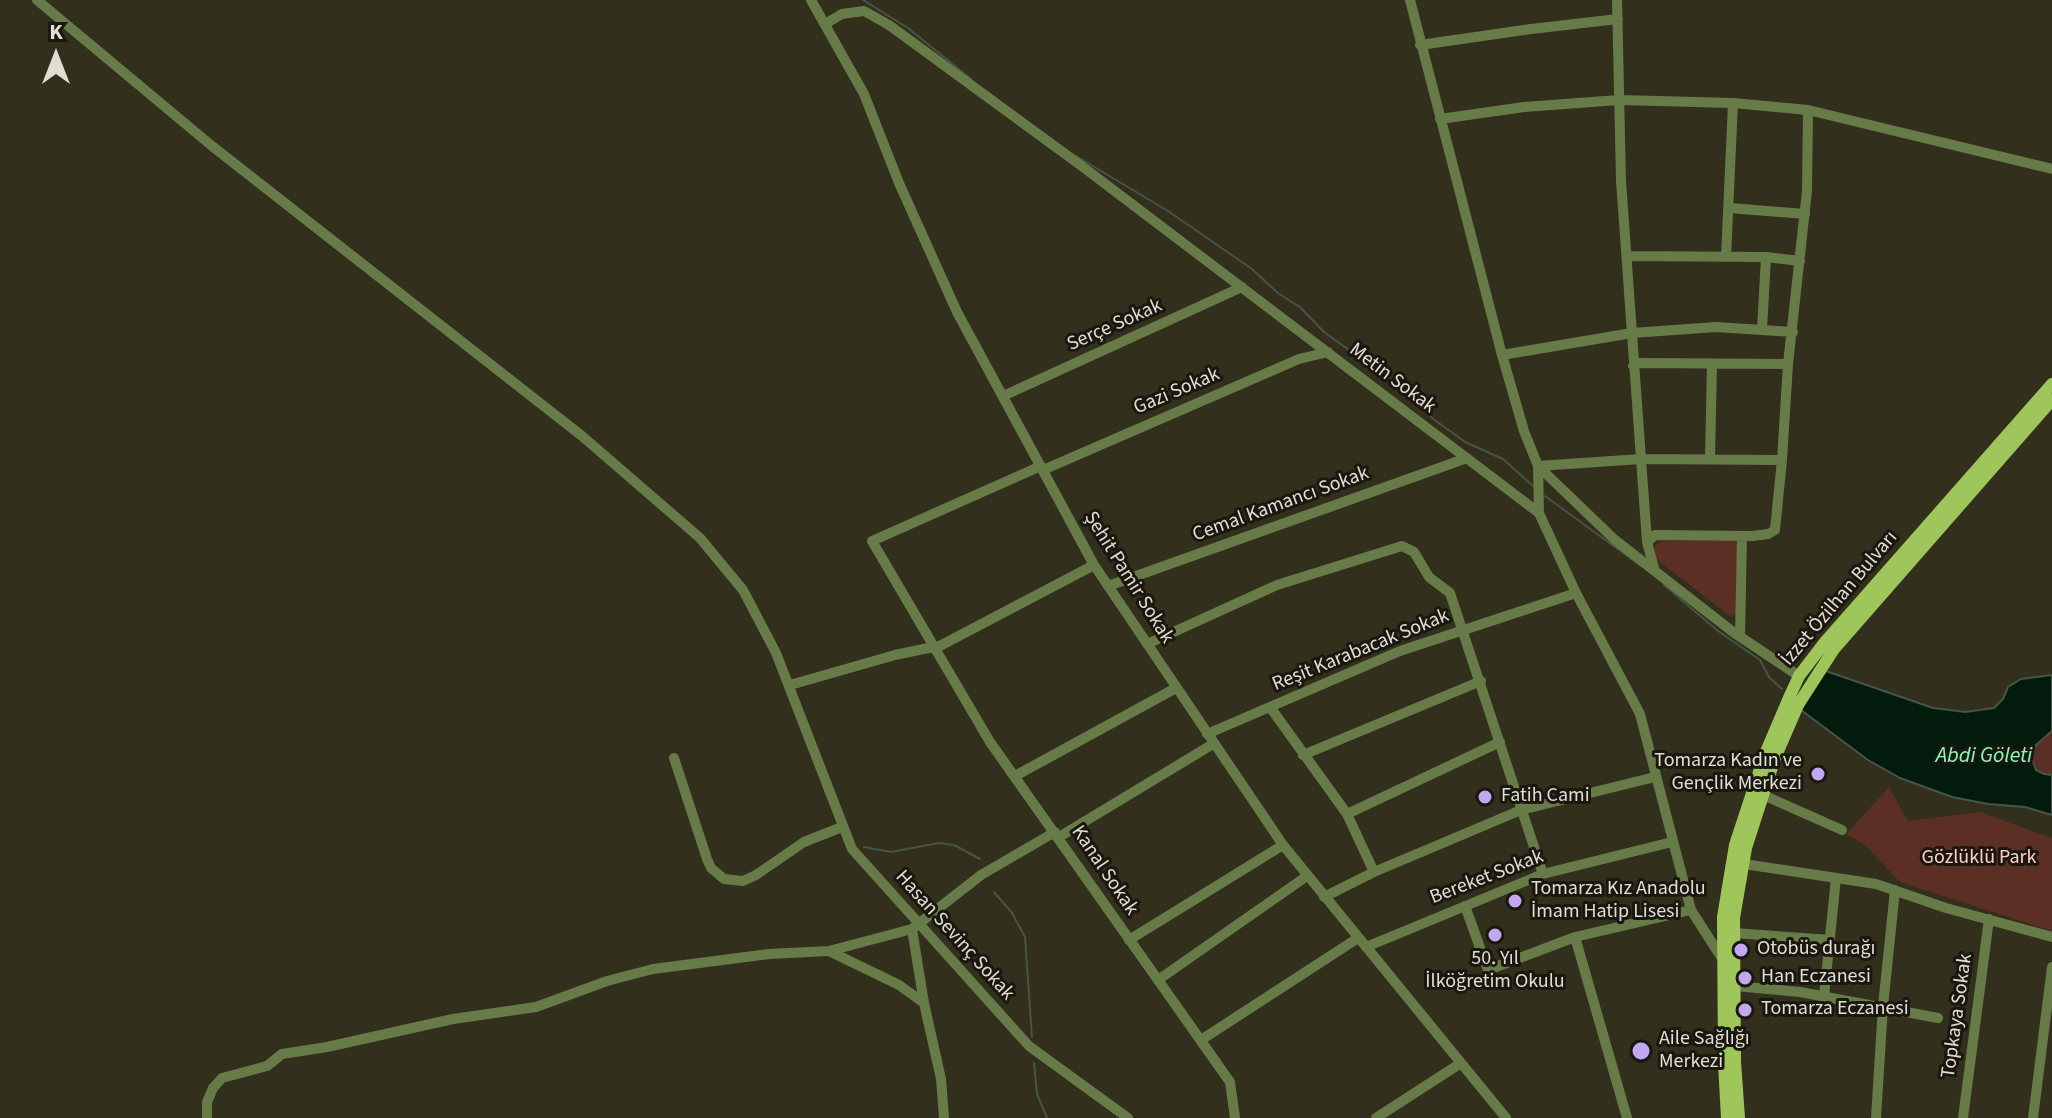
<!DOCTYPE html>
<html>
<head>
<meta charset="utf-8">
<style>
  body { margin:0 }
  #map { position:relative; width:2052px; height:1118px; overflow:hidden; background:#332f1d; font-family:"Source Sans 3",sans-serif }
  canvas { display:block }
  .north { position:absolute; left:16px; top:16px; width:80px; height:80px; -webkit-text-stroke:6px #19170f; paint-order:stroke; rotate:0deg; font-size:22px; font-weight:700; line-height:32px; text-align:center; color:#e0ddd2 }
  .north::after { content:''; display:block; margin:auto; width:28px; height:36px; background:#e0ddd2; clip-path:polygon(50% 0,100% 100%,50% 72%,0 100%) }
</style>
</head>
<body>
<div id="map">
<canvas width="2052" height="1118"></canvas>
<div class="north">K</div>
</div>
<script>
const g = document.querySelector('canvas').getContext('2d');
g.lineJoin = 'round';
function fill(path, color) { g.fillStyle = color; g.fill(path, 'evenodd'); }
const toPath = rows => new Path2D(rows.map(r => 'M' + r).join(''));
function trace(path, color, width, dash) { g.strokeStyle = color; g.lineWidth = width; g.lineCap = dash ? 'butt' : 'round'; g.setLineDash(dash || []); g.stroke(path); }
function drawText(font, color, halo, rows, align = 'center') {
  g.font = font + ' "Source Sans 3",sans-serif'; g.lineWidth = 6; g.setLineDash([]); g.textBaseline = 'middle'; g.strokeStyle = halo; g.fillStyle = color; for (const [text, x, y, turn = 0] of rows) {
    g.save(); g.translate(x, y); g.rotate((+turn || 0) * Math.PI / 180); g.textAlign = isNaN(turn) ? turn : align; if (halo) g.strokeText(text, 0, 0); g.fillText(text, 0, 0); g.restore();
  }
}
const green = toPath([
  [1729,540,1735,541,1737,545,1737,613,1730,616,1656,559,1654,554,1655,547,1660,541],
  [2052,731,2052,775,2048,775,2036,770,2031,757,2036,745],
  [1889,787,1908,821,1980,812,2052,838,2052,931,1900,882,1865,845,1846,834]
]);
const water = toPath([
  [1823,670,1933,708,1965,712,1994,708,2003,699,2008,687,2021,679,2052,675,2052,731,2036,745,2031,757,2036,770,2044,774,2052,775,2052,815,2025,807,1988,804,1952,797,1900,778,1868,760,1801,710,1823,670]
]);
const stream = toPath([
  [863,0,908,28,971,79],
  [1076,156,1168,211,1252,269,1278,293,1301,308,1324,332,1417,399,1432,418,1465,442,1503,459,1533,486],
  [1545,496,1641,566],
  [1664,585,1718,631,1760,660,1769,677,1782,689],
  [864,847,891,852,939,843,954,845,980,859],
  [994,892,1012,913,1025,937,1032,1037],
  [1034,1063,1037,1094,1047,1118]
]);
const minor = toPath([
  [37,0,212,146,582,436,700,538,743,590,776,653,852,849,1029,1046,1128,1118],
  [811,0,864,94,899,183,957,312,1094,565,1283,845,1506,1118],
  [1410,0,1502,355,1524,431,1538,466,1615,540,1733,632,1799,676],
  [1617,0,1621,181,1647,542,1654,568],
  [825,24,842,14,864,11,889,25,1083,167,1539,513,1576,593,1640,714,1691,910,1723,960],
  [1420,45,1531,29,1618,19],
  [1440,119,1524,107,1619,100,1733,103,1808,110,2052,169],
  [1729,208,1805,214],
  [1627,256,1766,257,1800,261],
  [1726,257,1733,103],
  [1762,330,1766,257],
  [1502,355,1632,333,1716,327,1793,332],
  [1633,366,1640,363,1788,364],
  [1003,396,1242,287],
  [1710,459,1712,364],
  [1041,466,872,541,990,742,1230,1082,1235,1118],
  [1043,470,1299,359,1328,352],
  [1539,513,1538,466,1641,459,1782,460],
  [1647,542,1655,535,1752,536,1768,534,1775,530,1782,460,1788,364,1807,191,1808,110],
  [1108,586,1467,458],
  [1740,637,1742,536],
  [1147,644,1277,585,1402,546,1414,552,1429,577,1450,593,1543,874],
  [934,649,1094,565],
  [790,685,895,655,933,647],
  [1270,707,1347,814,1374,872],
  [1207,734,1400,651,1576,593],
  [1303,755,1481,681],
  [674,758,707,859,711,868,724,879,743,881,756,875,804,842,842,827],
  [1015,776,1176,688],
  [1763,795,1842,830],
  [1347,814,1500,742],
  [1059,837,1213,744],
  [1744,864,1876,884,1946,908,2052,937],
  [1324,897,1374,872,1521,810,1655,777],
  [1465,906,1488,970,1575,937,1691,910],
  [912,929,924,1003,941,1079,944,1118],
  [1734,933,1830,940],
  [1575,937,1627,1118],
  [1129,940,1283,845],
  [1366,947,1543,874,1672,842],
  [829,951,899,985,924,1003],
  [1158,980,1307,876],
  [1735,986,1800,992,1938,1018],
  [1824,996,1836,878],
  [1201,1040,1358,938],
  [207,1118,207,1102,213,1088,222,1078,267,1066,282,1054,327,1047,453,1019,536,1007,607,981,653,969,769,954,829,951,912,929,981,875,1055,832],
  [1376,1118,1461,1063],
  [1876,1118,1883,1006,1895,890],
  [1963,1118,1989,919],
  [2033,1118,2052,967]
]);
const major = toPath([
  [1727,1118,1724,1063,1723,917,1735,845,1765,754,1788,700,1799,676,1825,642,2052,384],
  [1739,1118,1735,1062,1734,918,1746,848,1775,758,1798,705,1834,649,2052,400]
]);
const markers = [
  [1818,774,8,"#c4a7f1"],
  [1485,797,8,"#c4a7f1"],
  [1515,901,8,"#c4a7f1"],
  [1495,935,8,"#c4a7f1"],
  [1741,950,8,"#c4a7f1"],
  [1745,978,8,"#c4a7f1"],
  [1745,1010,8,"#c4a7f1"],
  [1641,1051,10,"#c4a7f1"]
];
const streetNames = [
  ["Serçe Sokak",1115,326,-24],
  ["Metin Sokak",1392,379,37],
  ["Gazi Sokak",1177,392,-23],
  ["Cemal Kamancı Sokak",1281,505,-20],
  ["Şehit Pamir Sokak",1128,578,58],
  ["İzzet Özilhan Bulvarı",1840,599,-50],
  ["Reşit Karabacak Sokak",1361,651,-22],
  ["Kanal Sokak",1104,871,56],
  ["Bereket Sokak",1487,878,-21],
  ["Hasan Sevinç Sokak",954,936,48],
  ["Topkaya Sokak",1958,1016,-82]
];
const poiNames = [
  ["Tomarza Kadın ve",1802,762,"right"],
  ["Gençlik Merkezi",1802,785,"right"],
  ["Fatih Cami",1501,797],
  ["Tomarza Kız Anadolu",1531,890],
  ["İmam Hatip Lisesi",1531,913],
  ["Otobüs durağı",1757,950],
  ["50. Yıl",1495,960,"center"],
  ["İlköğretim Okulu",1495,983,"center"],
  ["Han Eczanesi",1761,978],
  ["Tomarza Eczanesi",1761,1010],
  ["Aile Sağlığı",1659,1040],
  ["Merkezi",1659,1063]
];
const parkNames = [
  ["Gözlüklü Park",1979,859]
];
const waterNames = [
  ["Abdi Göleti",1984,757]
];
fill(green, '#5c2f25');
fill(water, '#021b0d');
trace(water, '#455548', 2);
trace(stream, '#455548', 2);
trace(minor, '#677b49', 10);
trace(major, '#9fc65b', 12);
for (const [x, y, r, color] of markers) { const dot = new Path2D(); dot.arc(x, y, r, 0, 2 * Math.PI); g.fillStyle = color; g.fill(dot); trace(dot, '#19170f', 3); }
drawText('20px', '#e0ddd2', '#19170f', streetNames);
drawText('20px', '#e0ddd2', '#19170f', poiNames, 'left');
drawText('20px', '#fdcec3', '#19170f', parkNames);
drawText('italic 22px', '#89fab9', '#19170f', waterNames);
</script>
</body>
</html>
